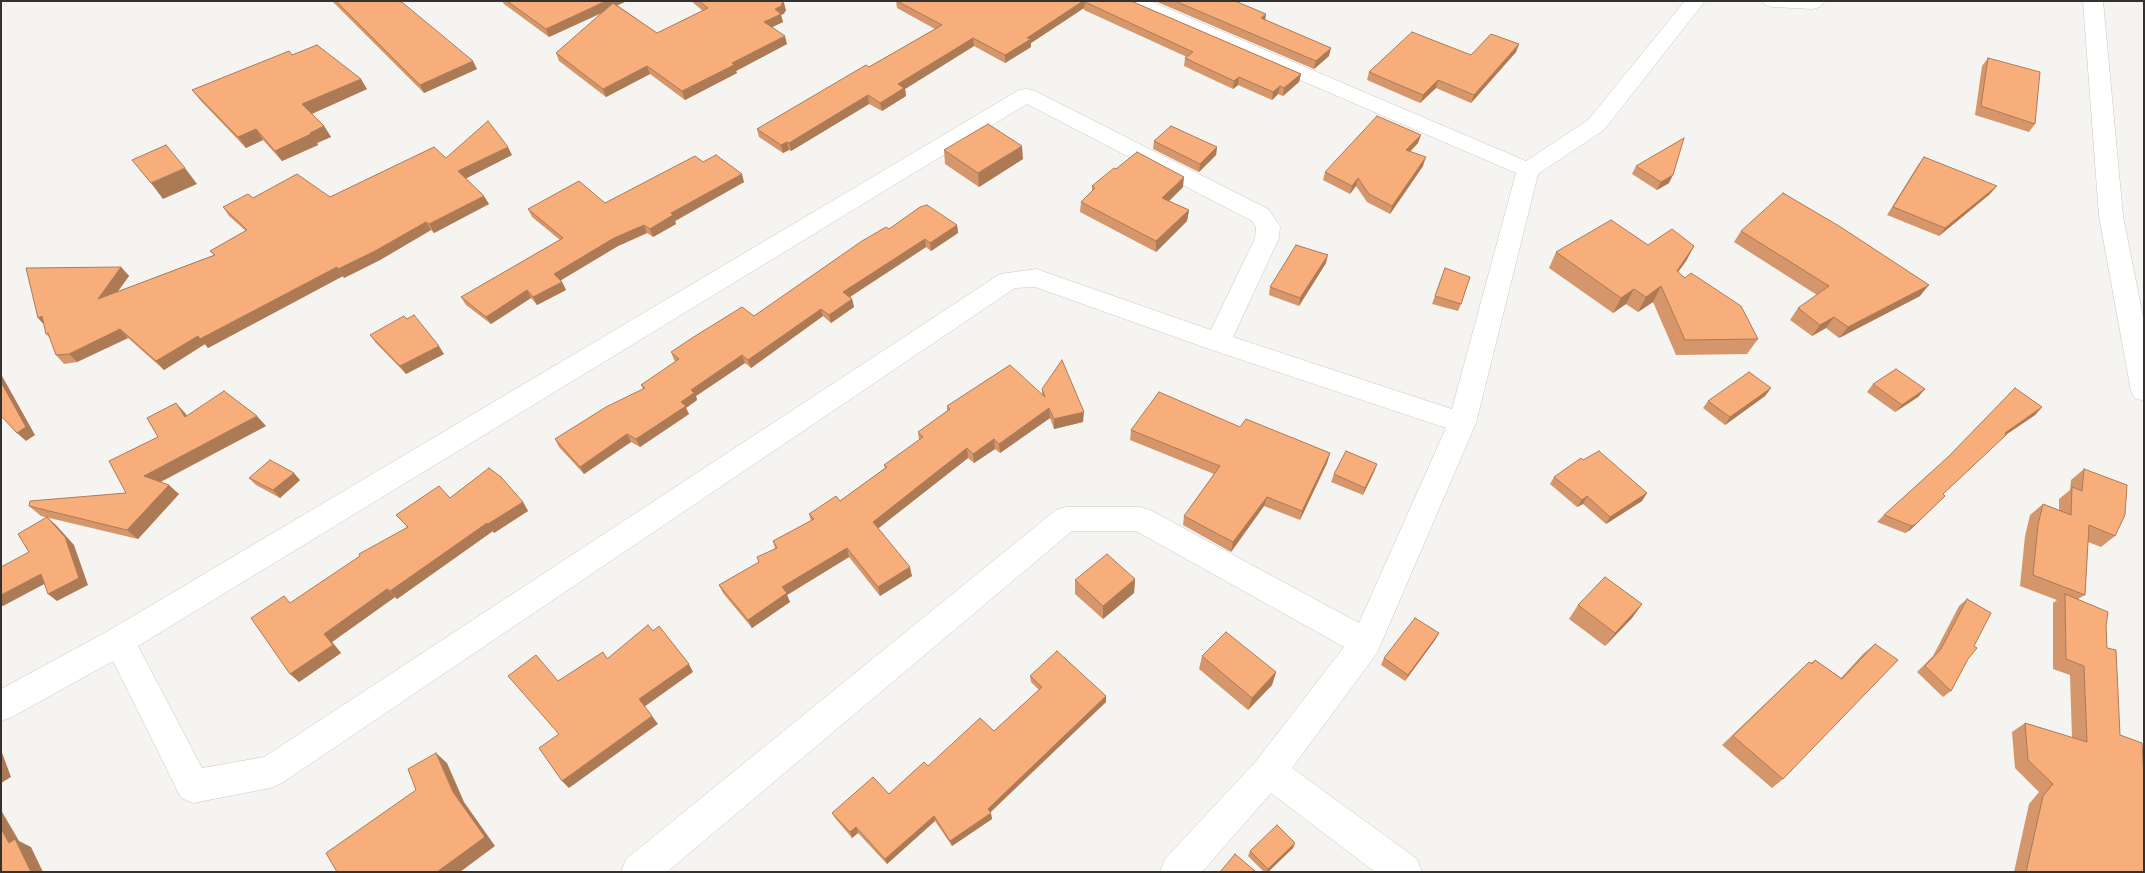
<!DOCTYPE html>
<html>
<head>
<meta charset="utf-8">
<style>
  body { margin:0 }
  #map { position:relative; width:2145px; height:873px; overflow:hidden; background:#f6f4f1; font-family:Georgia,serif }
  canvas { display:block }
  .frame { position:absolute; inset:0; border:2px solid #333231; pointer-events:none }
</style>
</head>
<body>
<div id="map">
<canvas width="2145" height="873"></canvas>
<div class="frame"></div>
</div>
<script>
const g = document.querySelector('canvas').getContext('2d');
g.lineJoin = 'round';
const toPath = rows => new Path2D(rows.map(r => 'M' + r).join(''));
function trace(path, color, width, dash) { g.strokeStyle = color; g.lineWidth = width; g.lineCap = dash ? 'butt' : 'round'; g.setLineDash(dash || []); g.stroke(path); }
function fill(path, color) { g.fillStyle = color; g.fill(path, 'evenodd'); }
const minor = toPath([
  [1123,1,1150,1,1526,161,1588,120,1685,1,1705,1,1604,130,1538,174,1476,423,1377,653,1292,768,1417,859,1422,872,1375,872,1271,793,1202,872,1160,872,1165,859,1257,760,1344,647,1136,531,1072,531,667,872,621,872,626,859,1056,510,1066,507,1140,507,1150,510,1359,623,1446,428,1209,349,1035,287,1015,288,282,783,270,788,193,803,181,798,113,661,12,717,1,721,1,689,108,631,1019,90,1026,89,1033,90,1268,209,1280,226,1279,238,1233,337,1452,409,1516,173,1126,5,1123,1],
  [1027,104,1252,221,1256,227,1255,238,1211,330,1036,269,1000,274,264,757,202,768,138,646,1027,104],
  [1762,1,1825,1,1820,7,1813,9,1772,7,1765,5,1762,1],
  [2083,1,2103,1,2123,216,2144,322,2144,401,2135,398,2131,391,2099,216,2083,1]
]);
const wall = toPath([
  [332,1,399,1,477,69,424,93],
  [502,1,627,1,617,5,657,33,703,11,691,1,781,1,784,3,786,11,784,12,785,13,781,15,783,22,772,27,787,44,736,71,737,73,685,100,650,74,606,97,559,61,556,53,602,13,549,37,504,4],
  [896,1,1131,1,1301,74,1299,82,1283,96,1278,94,1272,100,1238,85,1233,89,1184,66,1185,58,1187,57,1084,10,1084,8,1031,43,1031,47,1005,63,974,46,905,89,906,96,882,111,869,104,791,151,789,150,783,153,759,137,757,129,869,67,935,29,897,8],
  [1155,1,1235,1,1265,20,1329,56,1314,69],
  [1519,44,1516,52,1471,103,1436,88,1420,103,1367,80,1369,72,1471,55],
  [292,55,367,89,312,114,324,126,331,137,317,143,318,145,282,161,263,140,246,148,200,100,192,90],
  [1988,58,2035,124,2029,132,1975,115,1982,66],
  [1154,141,1217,147,1216,155,1199,172,1153,149],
  [1418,143,1410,152,1423,166,1390,214,1367,202,1356,186,1350,194,1323,180,1325,172],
  [944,150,1023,159,979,187,945,164],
  [512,155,466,178,489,204,434,233,431,230,380,260,344,278,343,276,208,348,205,344,164,370,128,338,77,362,64,364,56,355,50,338,46,334,121,267,129,276,117,292,214,255,210,251,246,231,229,216,223,207,253,198,330,197,446,158],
  [1924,157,1990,194,1939,236,1887,215,1918,165],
  [703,162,744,182,675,221,676,224,653,237,647,233,618,246,561,280,566,290,537,305,531,298,491,324,466,305,461,297,560,240,532,217,528,209,605,203],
  [1636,166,1669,183,1657,190,1632,174],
  [1116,169,1183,187,1169,201,1189,210,1187,221,1156,252,1080,212,1081,202,1092,191,1092,186],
  [957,225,958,233,931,251,926,247,850,297,852,299,854,307,831,323,823,316,751,368,745,363,696,396,697,400,686,408,689,414,640,447,631,442,584,474,559,447,555,439,643,389,641,385,676,362,674,360,671,352,754,316,889,229],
  [1741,231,1920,296,1839,338,1826,328,1812,336,1790,320,1798,308,1817,295,1734,242],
  [1648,245,1694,246,1686,261,1678,272,1758,339,1747,354,1676,355,1653,302,1638,312,1626,304,1613,313,1549,268,1556,252],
  [1326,263,1299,306,1269,295,1270,287],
  [1445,268,1461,304,1458,311,1432,304],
  [370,335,444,354,406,374,376,343],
  [1873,384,1925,389,1918,397,1895,412,1867,392],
  [1771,388,1765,396,1725,425,1703,408,1708,401],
  [1042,389,1083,422,1054,429,1050,418,1000,453,995,449,974,463,968,458,878,528,912,576,880,596,849,557,787,595,790,602,752,628,723,593,719,585,759,562,775,548,773,541,811,521,809,514,840,501,885,468,884,465,919,440,918,432,947,411,947,406,1042,394],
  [2042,407,2035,415,2005,435,1943,494,1945,496,1910,530,1905,533,1877,522,1884,515],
  [185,413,187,416,266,426,161,482,179,494,138,539,41,516,29,506,126,493,158,437],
  [1240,427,1330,453,1327,463,1300,520,1264,506,1231,552,1183,525,1184,516,1214,474,1130,440,1131,430],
  [1583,460,1647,493,1642,501,1606,524,1583,504,1577,507,1550,484,1554,477],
  [1377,464,1374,472,1363,495,1331,482,1334,474],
  [2084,469,2115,536,2101,547,2088,542,2085,595,2078,599,2106,626,2107,648,2120,735,2144,872,2014,872,2029,804,2039,792,2015,768,2012,732,2025,723,2072,738,2070,675,2053,669,2053,603,2057,600,2020,586,2025,536,2030,515,2043,504,2059,510,2059,499,2070,490,2071,480],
  [249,478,300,480,280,498,256,485],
  [450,498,523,502,528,511,494,533,493,531,397,599,395,597,332,642,341,653,299,682,291,603,407,527,396,515],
  [1135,579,1134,593,1103,619,1075,594,1075,580],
  [1967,599,1974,646,1951,691,1943,697,1917,672,1933,656,1959,606],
  [1642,604,1632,618,1605,646,1569,619,1578,605],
  [1439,633,1435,640,1405,681,1381,665,1384,658],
  [1875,644,1783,779,1772,788,1722,745,1809,662,1811,663,1815,660,1841,678,1863,654],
  [1202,656,1276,672,1272,685,1248,710,1199,669],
  [1030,676,1106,696,1106,702,990,813,992,819,952,846,935,821,887,864,858,833,852,838,835,818,832,813,889,794,928,766,994,731,1039,690,1031,682],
  [1295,843,1293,848,1268,872,1264,872,1248,856,1250,851]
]);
const shadedWall = toPath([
  [606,1,627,1,549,37,546,29],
  [1083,1,1092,1,1085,2,1084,8,1031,43,1031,47,1005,63,1005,55,1027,38],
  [784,3,786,11,784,12,785,13,781,15,783,22,766,30,764,22,775,9],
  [1266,14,1265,22,1261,18],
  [785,36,787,44,736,71,737,73,685,100,682,91,732,63],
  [973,38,974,46,905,89,906,96,882,111,880,103,898,84],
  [1519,44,1516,52,1471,103,1474,95],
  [1331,48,1329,56,1314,69,1316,61],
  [473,61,477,69,424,93,420,85],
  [647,66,650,74,606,97,603,89],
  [1301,74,1299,82,1283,96,1284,88],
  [1239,77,1238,85,1233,89,1234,81],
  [361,79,367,89,309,115,302,104],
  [1438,80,1436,88,1420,103,1423,95],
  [1280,86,1278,94,1272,100,1273,92],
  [868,95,869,104,791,151,789,143],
  [324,126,331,137,317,143,318,145,282,161,275,151],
  [256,129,263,140,246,148,238,137],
  [1421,135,1418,143,1403,158,1406,150],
  [787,142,789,150,783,153,781,145],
  [1022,146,1023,159,979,187,978,173],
  [508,147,512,155,463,180,458,171],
  [1217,147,1216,155,1199,172,1200,164],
  [1426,157,1423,166,1390,214,1392,206],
  [185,168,197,184,163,199,151,183],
  [742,174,744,182,675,221,676,224,653,237,650,229,671,213],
  [1673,175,1669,183,1657,190,1661,182],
  [1184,177,1183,187,1161,209,1162,198],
  [1358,178,1356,186,1350,194,1352,186],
  [1997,186,1990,194,1939,236,1945,228],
  [484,196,489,204,434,233,429,224],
  [1189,210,1187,221,1156,252,1156,241],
  [426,222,431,230,380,260,344,278,338,269],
  [644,225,647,233,618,246,558,282,554,274,614,238],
  [957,225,958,233,931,251,930,243],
  [925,239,926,247,845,300,843,292],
  [1694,246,1686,261,1668,286,1677,271],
  [1328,255,1326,263,1299,306,1300,298],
  [121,267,129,276,106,308,98,299],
  [337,267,343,276,208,348,205,344,164,370,156,361,198,336],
  [562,282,566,290,537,305,533,297],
  [1929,285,1920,296,1839,338,1848,327],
  [1661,286,1653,302,1638,312,1646,297],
  [1634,289,1626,304,1613,313,1621,298],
  [527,290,531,298,491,324,486,317],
  [852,299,854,307,831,323,829,315],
  [821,309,823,316,751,368,748,360],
  [42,316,46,327,38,318],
  [1834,317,1826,328,1812,336,1820,325],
  [120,329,128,338,77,362,69,354],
  [439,346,444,354,406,374,400,366],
  [742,355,745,363,696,396,697,400,686,408,689,414,640,447,636,439,681,402,691,390],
  [1,374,35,435,26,441,17,433,1,382],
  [1771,388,1765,396,1725,425,1730,417],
  [1925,389,1918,397,1895,412,1902,405],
  [176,403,185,413,194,427,185,417],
  [2042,407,2035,415,1997,441,2005,433],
  [1049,408,1050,418,1000,453,999,444],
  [1084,412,1083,422,1054,429,1054,419],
  [257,416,266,426,154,485,144,476],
  [627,434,631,442,584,474,580,467],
  [994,439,995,449,974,463,973,454],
  [967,448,968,458,875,531,873,522],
  [1330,453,1327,463,1300,520,1302,511],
  [1377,464,1374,472,1363,495,1365,488],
  [294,473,300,480,280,498,273,490],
  [169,485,179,494,138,539,127,530],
  [1647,493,1642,501,1606,524,1610,517],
  [1587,496,1583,504,1577,507,1582,500],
  [1267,497,1264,506,1231,552,1233,542],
  [523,502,528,511,494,533,488,524],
  [47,517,56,525,74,545,88,585,57,601,48,594],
  [487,523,493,531,397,599,390,591],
  [1917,523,1910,530,1905,533,1912,526],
  [847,548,849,557,787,595,790,602,752,628,748,620,782,587],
  [910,567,912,576,880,596,878,587],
  [41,574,50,581,3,606,1,605,1,595],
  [1135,579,1134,593,1103,619,1103,606],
  [387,589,395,597,332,642,341,653,299,682,290,674,324,634],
  [1642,604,1632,618,1605,646,1615,633],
  [1439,633,1435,640,1405,681,1408,675],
  [689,664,693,672,644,707,639,699],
  [1276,672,1272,685,1248,710,1252,698],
  [1106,696,1106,702,988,814,988,809],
  [652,716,658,724,569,788,562,781],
  [1,750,11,777,1,783],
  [436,753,447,763,464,802,495,846,460,872,437,872,453,792],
  [1,810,19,841,31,847,43,872,31,872,9,843,1,829],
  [991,813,992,819,952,846,950,841],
  [934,816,935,821,887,864,885,859],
  [856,827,858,833,852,838,850,832],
  [1295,843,1293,848,1268,872,1267,872,1268,869]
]);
const building = toPath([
  [336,1,399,1,403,3,473,61,420,85,336,1],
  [507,1,606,1,546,29,507,1],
  [699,1,781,1,784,3,781,4,783,5,775,9,781,14,764,22,785,36,732,63,734,65,682,91,647,66,603,89,556,53,613,3,657,33,708,8,699,1],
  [897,1,1083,1,1027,38,1031,39,1005,55,973,38,898,84,904,88,880,103,868,95,789,143,787,142,781,145,757,129,866,65,869,67,942,25,897,1],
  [1085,1,1131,1,1301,74,1284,88,1280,86,1273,92,1239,77,1234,81,1185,58,1193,52,1085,2,1085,1],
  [1175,1,1235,1,1266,14,1261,18,1331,48,1316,61,1175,1],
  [1412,32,1471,55,1491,34,1519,44,1474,95,1438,80,1423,95,1369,72,1412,32],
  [317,45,361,79,302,104,324,126,310,133,311,134,275,151,256,129,238,137,192,90,289,51,292,55,317,45],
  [1988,58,2040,72,2035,124,1981,106,1988,58],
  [1377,116,1421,135,1406,150,1426,157,1392,206,1369,194,1358,178,1352,186,1325,172,1377,116],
  [488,121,508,147,458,171,484,196,429,224,426,222,375,251,338,269,337,267,200,339,198,336,156,361,120,329,69,354,56,355,48,333,46,334,42,316,38,318,26,268,121,267,98,299,215,255,210,251,247,230,223,207,248,194,253,198,297,174,330,197,434,147,446,158,488,121],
  [988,124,1022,146,978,173,944,150,988,124],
  [1171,126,1217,147,1200,164,1154,141,1171,126],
  [1684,138,1673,175,1661,182,1636,166,1684,138],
  [166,145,185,168,151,183,132,160,166,145],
  [1137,152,1184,177,1162,198,1189,210,1156,241,1081,202,1095,188,1092,186,1114,168,1116,169,1137,152],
  [716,155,742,174,671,213,673,215,650,229,644,225,614,238,554,274,562,282,533,297,527,290,486,317,461,297,563,238,528,209,579,181,605,203,695,156,703,162,716,155],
  [1924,157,1997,186,1945,228,1893,207,1924,157],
  [1783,193,1839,226,1929,285,1848,327,1834,317,1820,325,1798,308,1829,286,1741,231,1783,193],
  [927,205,957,225,930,243,925,239,843,292,852,299,829,315,821,309,748,360,742,355,691,390,694,393,681,402,686,406,636,439,627,434,580,467,555,439,606,407,645,388,641,385,679,359,671,352,692,338,742,307,754,316,862,241,886,227,889,229,920,207,927,205],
  [1611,220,1648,245,1672,229,1694,246,1677,271,1685,278,1691,273,1741,306,1758,339,1685,340,1661,286,1646,297,1634,289,1621,298,1556,252,1611,220],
  [1296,245,1328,255,1300,298,1270,287,1296,245],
  [1445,268,1470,277,1461,304,1435,296,1445,268],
  [414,315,439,346,400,366,370,335,404,316,407,319,414,315],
  [1062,360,1084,412,1054,419,1049,408,999,444,994,439,973,454,967,448,873,522,910,567,878,587,847,548,782,587,787,593,748,620,719,585,759,562,757,557,777,548,773,541,814,519,809,514,836,496,840,501,887,467,884,465,923,437,918,432,950,409,947,406,1010,365,1045,397,1042,389,1062,360],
  [1896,369,1925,389,1902,405,1873,384,1896,369],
  [1749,372,1771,388,1730,417,1708,401,1749,372],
  [1,382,26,427,17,433,1,416,1,382],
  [2015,388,2042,407,2005,433,2006,435,1943,494,1945,496,1917,523,1912,526,1884,515,1949,456,2015,388],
  [224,391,257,416,144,476,169,485,127,530,29,506,30,501,126,493,109,461,158,437,147,418,176,403,185,417,224,391],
  [1159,392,1240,427,1246,419,1330,453,1302,511,1267,497,1233,542,1184,516,1220,466,1131,430,1159,392],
  [1346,451,1377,464,1365,488,1334,474,1346,451],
  [1599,451,1647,493,1610,517,1587,496,1582,500,1554,477,1581,458,1583,460,1599,451],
  [270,460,294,473,273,490,249,478,270,460],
  [489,468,501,477,523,502,488,524,487,523,390,591,387,589,324,634,333,645,290,674,251,618,284,596,290,603,360,556,359,554,408,527,396,515,439,486,450,498,489,468],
  [2084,469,2127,485,2125,515,2115,536,2089,525,2085,595,2033,575,2038,525,2043,504,2071,515,2072,487,2082,491,2084,469],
  [47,517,65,537,79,578,48,594,41,574,1,595,1,567,29,552,18,534,47,517],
  [1107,554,1135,579,1103,606,1075,580,1107,554],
  [1605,577,1642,604,1615,633,1578,605,1605,577],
  [2065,594,2108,612,2106,626,2107,648,2116,650,2120,735,2142,743,2144,777,2144,872,2026,872,2043,796,2053,784,2028,760,2025,723,2087,742,2084,666,2066,659,2065,594],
  [1967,599,1991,613,1974,646,1977,648,1968,659,1951,691,1925,666,1941,649,1967,599],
  [1415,618,1439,633,1408,675,1384,658,1415,618],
  [648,625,653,631,659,626,689,664,639,699,652,716,562,781,539,748,559,734,508,676,536,655,558,681,603,652,607,659,648,625],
  [1226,632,1276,672,1252,698,1202,656,1226,632],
  [1875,644,1898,660,1783,779,1733,736,1809,662,1812,664,1815,660,1842,679,1875,644],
  [1057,651,1106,696,988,809,991,813,950,841,934,816,885,859,856,827,850,832,832,813,873,777,889,794,924,762,928,766,980,718,994,731,1042,687,1030,676,1057,651],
  [436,753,453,792,485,837,437,872,337,872,326,853,416,790,408,769,436,753],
  [1277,825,1295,843,1268,869,1250,851,1277,825],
  [1,829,9,843,15,839,31,872,1,872,1,829],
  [1235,854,1255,871,1254,872,1220,872,1235,854]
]);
trace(minor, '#c9c6c4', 1);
fill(minor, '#fff');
fill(wall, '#d4966a');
fill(shadedWall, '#ad7a56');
fill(building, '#f7ae7b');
trace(building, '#ad7a56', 1);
</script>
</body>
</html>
